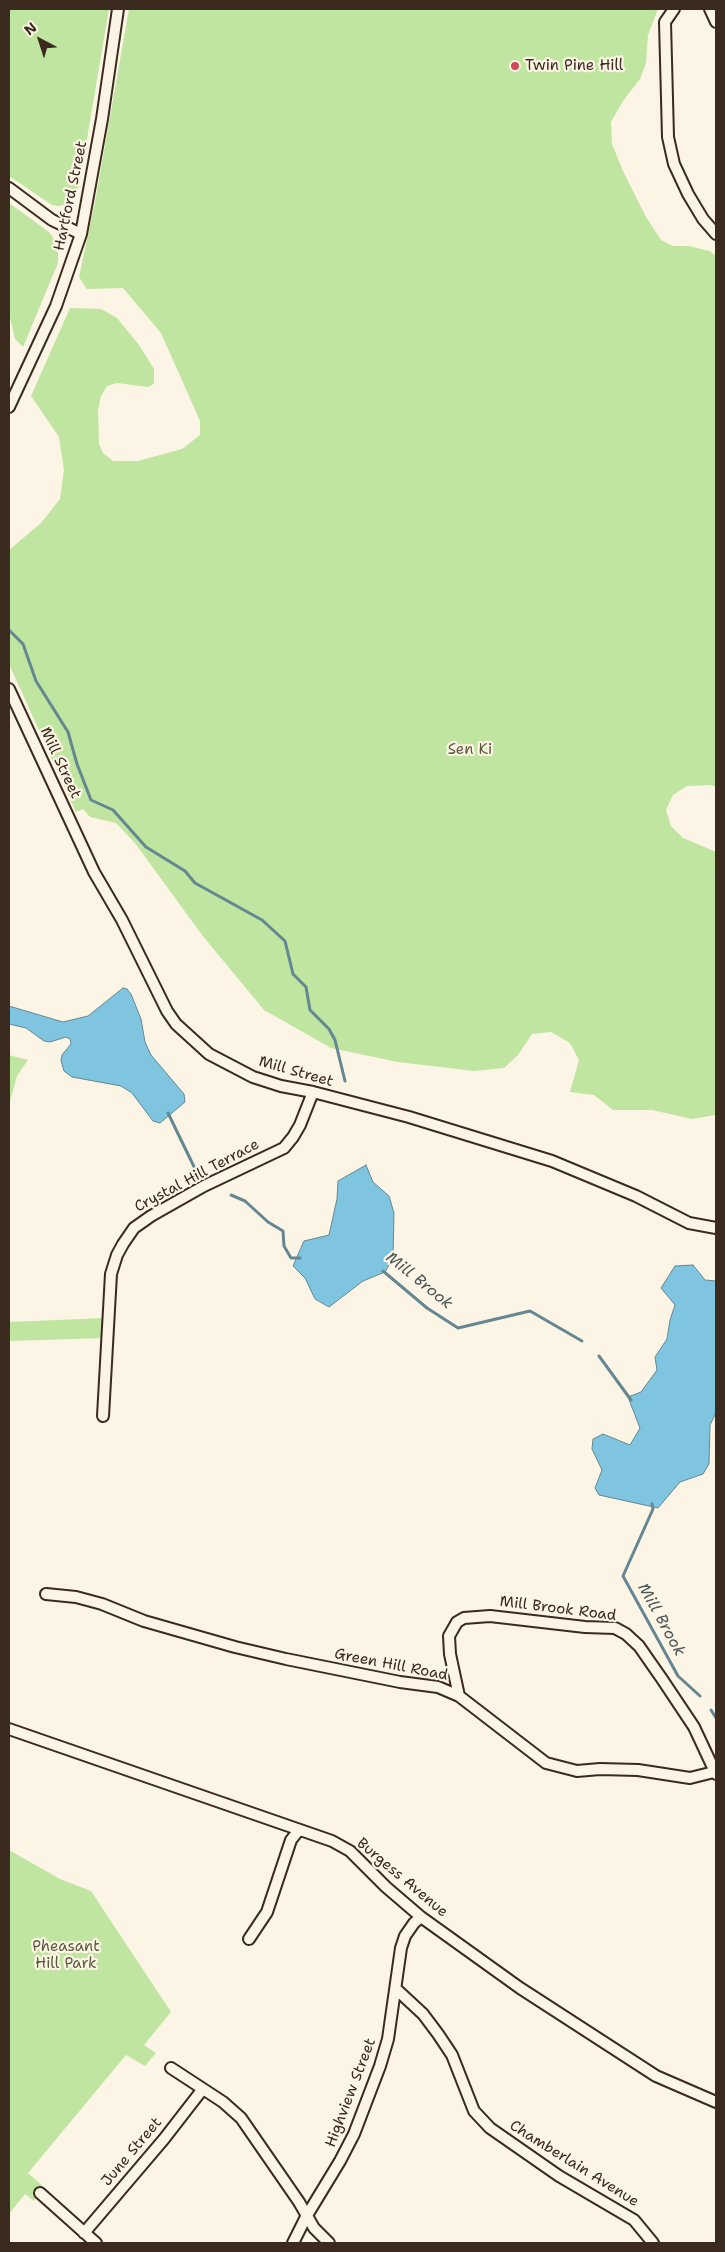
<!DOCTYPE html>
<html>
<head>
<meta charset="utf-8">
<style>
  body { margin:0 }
  #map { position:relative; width:725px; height:2252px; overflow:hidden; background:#fcf5e5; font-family:"Shantell Sans",sans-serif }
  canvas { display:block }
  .frame { position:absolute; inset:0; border:10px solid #3b2a1e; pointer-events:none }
  .north { position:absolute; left:15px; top:15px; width:50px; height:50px; -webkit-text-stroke:4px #fcf5e5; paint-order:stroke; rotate:320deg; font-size:14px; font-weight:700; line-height:20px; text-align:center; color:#3b2a1e }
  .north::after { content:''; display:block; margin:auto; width:18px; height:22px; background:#3b2a1e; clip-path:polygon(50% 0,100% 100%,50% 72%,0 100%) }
</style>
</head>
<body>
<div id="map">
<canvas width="725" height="2252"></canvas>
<div class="frame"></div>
<div class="north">N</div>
</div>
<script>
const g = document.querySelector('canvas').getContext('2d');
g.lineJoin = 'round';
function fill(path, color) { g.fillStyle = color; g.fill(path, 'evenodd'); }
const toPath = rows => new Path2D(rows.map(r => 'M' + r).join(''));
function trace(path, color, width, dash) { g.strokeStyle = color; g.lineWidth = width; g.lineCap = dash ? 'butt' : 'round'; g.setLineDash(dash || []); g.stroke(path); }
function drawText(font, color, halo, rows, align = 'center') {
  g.font = font + ' "Shantell Sans",sans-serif'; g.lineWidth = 4.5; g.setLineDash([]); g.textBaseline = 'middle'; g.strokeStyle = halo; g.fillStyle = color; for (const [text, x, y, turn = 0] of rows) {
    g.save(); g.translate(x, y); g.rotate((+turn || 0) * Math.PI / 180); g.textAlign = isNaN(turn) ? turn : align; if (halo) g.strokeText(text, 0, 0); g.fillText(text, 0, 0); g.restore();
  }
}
const green = toPath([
  [9,9,109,9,79,186,70,204,58,206,52,205,9,176],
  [129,9,658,9,648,35,646,63,640,79,623,101,611,122,612,144,623,171,646,217,661,240,673,246,689,246,710,251,716,256,716,787,711,785,687,786,673,795,666,810,671,826,683,838,716,852,715,1115,692,1119,652,1110,613,1110,594,1095,570,1092,579,1060,570,1043,551,1032,532,1034,518,1055,504,1068,474,1071,398,1062,331,1048,264,1010,202,935,135,843,116,823,90,817,83,809,76,812,9,664,9,550,41,523,60,499,64,470,59,437,31,396,70,308,101,309,117,318,139,345,154,369,154,383,149,387,117,383,107,386,101,396,98,410,99,444,103,453,113,461,138,461,182,449,200,435,200,421,161,333,123,288,87,289,79,277,95,202],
  [9,203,49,232,58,244,58,263,23,347,15,339,10,317],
  [9,1055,28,1060,17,1076,9,1105],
  [105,1318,107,1338,9,1341,9,1322],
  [9,1850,60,1879,91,1891,171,2012,144,2045,156,2053,145,2066,126,2055,28,2173,45,2188,34,2201,25,2194,9,2214]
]);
const water = toPath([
  [123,988,127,989,131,994,141,1019,145,1042,151,1055,184,1094,185,1102,160,1123,153,1121,132,1093,121,1086,72,1077,64,1071,61,1061,62,1055,71,1044,70,1039,66,1037,50,1042,44,1041,26,1028,9,1024,9,1006,63,1022,88,1016,123,988],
  [366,1165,373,1182,389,1196,394,1213,393,1258,385,1272,363,1281,329,1307,315,1299,305,1278,293,1266,304,1241,329,1235,337,1199,338,1181,366,1165],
  [693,1265,705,1280,716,1281,716,1413,710,1425,709,1464,703,1474,680,1482,658,1508,599,1495,595,1488,602,1470,592,1449,593,1439,603,1434,630,1445,640,1428,628,1397,641,1392,657,1370,655,1357,667,1339,670,1320,675,1305,661,1288,675,1266,693,1265]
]);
const stream = toPath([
  [9,630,23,644,36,681,68,732,77,764,91,800,113,810,146,847,185,871,195,883,262,920,285,941,293,974,306,987,310,1010,329,1029,335,1040,345,1081],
  [168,1113,199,1177],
  [231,1195,245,1201,268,1222,283,1231,284,1246,291,1258,300,1258],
  [383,1271,427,1308,458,1328,530,1311,582,1341],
  [599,1356,631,1400],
  [652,1504,653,1509,623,1576,678,1676,700,1696],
  [711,1710,716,1718]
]);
const minor = toPath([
  [674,9,665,22,668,137,674,164,688,194,703,219,716,234],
  [710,9,716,22],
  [9,188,52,220,81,234],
  [9,407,56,306,81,234,102,119,118,9],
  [9,689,94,872,122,920,167,1011,176,1024,209,1054,253,1077,281,1086,313,1092,409,1117,552,1161,636,1196,689,1223,716,1228],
  [103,1416,111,1274,117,1255,123,1244,134,1228,151,1216,204,1186,284,1148,293,1137,300,1125,313,1092],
  [46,1594,76,1597,102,1604,144,1621,235,1647,286,1659,400,1682,438,1687,459,1696,546,1763,577,1771,600,1769,638,1770,690,1778,714,1772],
  [459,1696,450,1654,449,1636,457,1622,464,1618,490,1616,585,1627,615,1628,626,1634,639,1646,662,1679,694,1727,716,1774],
  [9,1729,332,1841,350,1851,386,1887,421,1917,520,1988,656,2076,716,2102],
  [249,1939,267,1912,291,1840,299,1830],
  [396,1989,423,2014,438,2034,452,2055,474,2111,490,2128,559,2176,634,2220,653,2243],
  [171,2068,223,2102,241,2118,299,2202,314,2228,329,2243],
  [40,2193,96,2243],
  [84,2233,164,2139,202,2090],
  [293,2243,306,2217,340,2161,354,2134,380,2066,388,2039,401,1948,405,1936,414,1923,421,1917]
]);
const markers = [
  [515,66,5,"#d1495b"]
];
const poiNames = [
  ["Twin Pine Hill",525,66]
];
const streetNames = [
  ["Hartford Street",71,196,-78],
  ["Mill Street",60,763,65],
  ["Mill Street",296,1072,16],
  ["Crystal Hill Terrace",197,1176,-28],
  ["Mill Brook Road",558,1609,7],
  ["Green Hill Road",391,1665,11],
  ["Burgess Avenue",402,1878,40],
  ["Highview Street",351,2093,-69],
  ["June Street",132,2152,-50],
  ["Chamberlain Avenue",574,2164,32]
];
const parkNames = [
  ["Sen Ki",470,750],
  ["Pheasant",66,1947],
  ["Hill Park",66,1964]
];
const waterNames = [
  ["Mill Brook",419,1281,39],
  ["Mill Brook",661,1620,61]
];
fill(green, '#bfe5a0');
fill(water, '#7fc5e0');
trace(water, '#648792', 1);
trace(stream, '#648792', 3);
trace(minor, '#3b2a1e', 14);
trace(minor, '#fcf5e5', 10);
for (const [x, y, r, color] of markers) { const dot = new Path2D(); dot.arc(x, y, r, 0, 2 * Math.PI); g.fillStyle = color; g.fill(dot); trace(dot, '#fcf5e5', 2); }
drawText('15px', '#3b2a1e', '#fcf5e5', poiNames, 'left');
drawText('15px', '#3b2a1e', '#fcf5e5', streetNames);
drawText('15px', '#5c593e', '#fcf5e5', parkNames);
drawText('italic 16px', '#4f5858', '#fcf5e5', waterNames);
</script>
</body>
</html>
